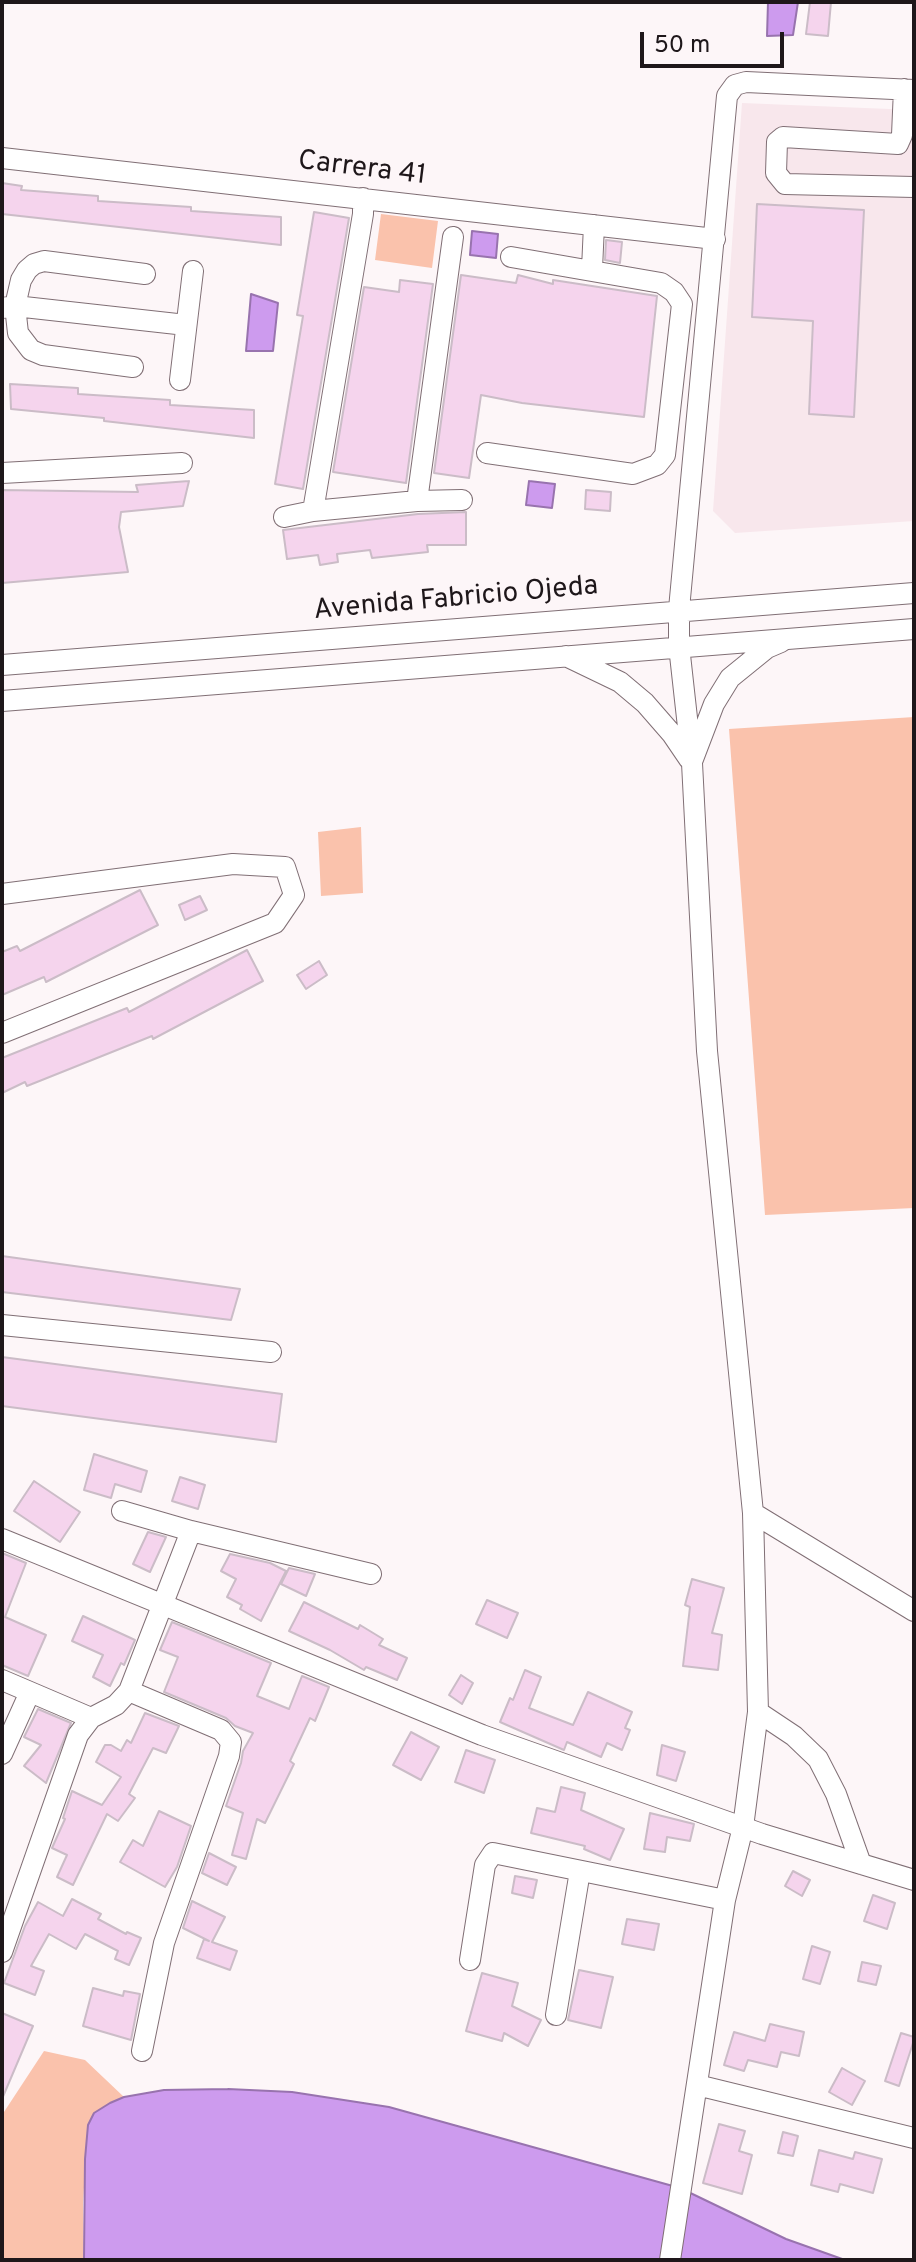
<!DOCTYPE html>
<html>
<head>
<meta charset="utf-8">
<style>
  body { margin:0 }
  #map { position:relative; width:916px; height:2262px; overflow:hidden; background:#fdf6f8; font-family:Overpass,sans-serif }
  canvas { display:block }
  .frame { position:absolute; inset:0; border:4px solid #1e171a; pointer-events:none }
  .scale { position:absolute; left:640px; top:32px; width:144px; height:36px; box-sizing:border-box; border:4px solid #1e171a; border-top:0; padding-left:10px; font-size:24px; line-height:28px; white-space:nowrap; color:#1e171a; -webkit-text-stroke:6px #fdf6f8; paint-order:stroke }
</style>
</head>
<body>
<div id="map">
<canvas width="916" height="2262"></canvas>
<div class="frame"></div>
<div class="scale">50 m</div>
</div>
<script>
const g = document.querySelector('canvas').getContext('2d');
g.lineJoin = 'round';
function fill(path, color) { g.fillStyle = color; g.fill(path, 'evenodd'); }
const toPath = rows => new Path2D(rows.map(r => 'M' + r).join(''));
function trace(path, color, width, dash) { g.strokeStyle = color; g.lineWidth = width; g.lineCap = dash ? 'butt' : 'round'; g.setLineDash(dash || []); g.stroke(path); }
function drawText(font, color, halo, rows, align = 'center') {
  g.font = font + ' Overpass,sans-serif'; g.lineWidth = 6; g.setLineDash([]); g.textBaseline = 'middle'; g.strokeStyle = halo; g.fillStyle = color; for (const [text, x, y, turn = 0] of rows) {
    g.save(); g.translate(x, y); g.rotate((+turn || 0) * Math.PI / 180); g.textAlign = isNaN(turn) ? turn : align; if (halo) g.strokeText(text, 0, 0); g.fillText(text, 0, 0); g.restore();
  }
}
const built = toPath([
  [742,103,914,110,914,521,735,533,713,511]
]);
const green = toPath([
  [381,214,438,221,432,268,375,260],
  [914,717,914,1208,765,1215,729,729],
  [361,827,363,893,321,896,318,832],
  [44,2051,85,2060,124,2097,110,2103,88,2125,83,2203,84,2260,2,2260,2,2115]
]);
const water = toPath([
  [768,2,798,2,793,35,767,36,768,2],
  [472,231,498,234,496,258,470,255,472,231],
  [251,294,278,303,273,351,246,351,251,294],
  [529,481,555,484,552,508,526,505,529,481],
  [228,2089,292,2092,389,2107,680,2188,786,2239,845,2260,84,2260,85,2159,88,2125,94,2113,110,2103,124,2097,164,2090,228,2089]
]);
const building = toPath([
  [810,2,831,2,828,36,806,34,810,2],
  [2,183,22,186,21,190,98,196,98,201,191,207,191,211,281,217,281,245,2,214,2,183],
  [757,204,864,210,854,417,809,414,813,321,752,317,757,204],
  [314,212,349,218,303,489,275,484,303,316,297,315,314,212],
  [606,240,622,242,620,263,605,260,606,240],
  [461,275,516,283,518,275,553,284,553,280,657,296,644,417,522,403,481,395,469,478,434,473,461,275],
  [400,280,433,284,406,483,333,472,364,287,399,292,400,280],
  [10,384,78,388,78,394,170,400,170,405,254,410,254,438,104,421,104,418,11,409,10,384],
  [189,481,183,506,121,512,119,527,128,572,2,583,2,490,138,492,136,485,189,481],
  [586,490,611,492,610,511,585,509,586,490],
  [466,512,466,545,427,545,428,552,372,558,370,550,337,554,338,562,320,565,318,555,287,559,283,530,418,514,466,512],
  [140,890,158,925,46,982,44,977,2,995,2,952,17,946,20,951,140,890],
  [200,896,207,910,185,920,179,905,200,896],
  [247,950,263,981,153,1039,152,1036,27,1086,25,1082,2,1093,2,1058,127,1008,129,1012,247,950],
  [319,961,327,975,306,989,297,975,319,961],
  [2,1256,240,1289,231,1320,2,1292,2,1256],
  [2,1357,282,1394,276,1442,2,1406,2,1357],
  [94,1454,147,1471,141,1492,115,1484,111,1498,84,1490,94,1454],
  [180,1477,205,1485,198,1509,172,1501,180,1477],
  [34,1481,80,1512,60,1542,14,1511,34,1481],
  [148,1532,166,1537,150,1572,133,1564,148,1532],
  [2,1553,26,1563,5,1617,46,1635,28,1676,2,1665,2,1553],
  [230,1554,270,1563,286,1571,261,1621,240,1609,242,1605,227,1597,236,1579,221,1571,230,1554],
  [289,1568,315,1574,306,1596,281,1584,289,1568],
  [692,1579,724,1588,712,1633,722,1635,718,1670,683,1666,690,1607,685,1605,692,1579],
  [487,1600,518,1613,507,1638,476,1624,487,1600],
  [304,1602,358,1629,360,1625,383,1639,379,1645,407,1658,397,1680,366,1667,364,1670,330,1650,289,1631,304,1602],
  [83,1616,135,1640,124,1665,121,1663,110,1686,93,1677,103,1655,72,1641,83,1616],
  [172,1622,271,1663,257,1696,289,1709,302,1676,329,1687,315,1721,310,1718,290,1761,294,1764,265,1823,257,1819,246,1859,232,1855,243,1813,226,1806,241,1763,243,1751,253,1733,235,1726,226,1718,164,1692,178,1657,160,1650,172,1622],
  [525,1670,541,1677,529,1708,573,1725,588,1692,632,1712,625,1728,630,1730,622,1750,607,1743,601,1757,567,1742,564,1750,500,1722,510,1698,513,1700,525,1670],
  [461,1675,473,1683,462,1704,449,1695,461,1675],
  [38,1709,71,1723,46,1783,24,1766,41,1745,24,1737,38,1709],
  [145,1713,179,1726,166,1753,153,1748,129,1794,135,1798,118,1821,107,1814,73,1885,57,1877,67,1855,52,1848,65,1819,63,1818,72,1791,102,1805,121,1777,96,1762,105,1745,111,1745,121,1751,127,1740,131,1743,145,1713],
  [411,1732,439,1747,421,1780,393,1765,411,1732],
  [662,1745,685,1752,676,1781,657,1775,662,1745],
  [466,1750,495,1760,484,1793,455,1782,466,1750],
  [561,1787,585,1793,581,1810,624,1829,610,1860,584,1849,585,1846,531,1833,537,1808,555,1812,561,1787],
  [159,1811,191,1826,177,1867,165,1887,120,1862,133,1840,143,1846,159,1811],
  [650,1813,694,1824,690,1841,667,1837,665,1852,644,1849,650,1813],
  [209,1853,236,1867,227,1885,202,1873,209,1853],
  [793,1871,810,1880,802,1896,785,1886,793,1871],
  [515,1876,537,1880,533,1898,512,1893,515,1876],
  [873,1895,895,1903,887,1929,864,1921,873,1895],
  [72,1899,101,1914,98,1919,126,1934,127,1932,141,1938,129,1965,115,1959,118,1951,85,1934,76,1949,49,1934,31,1966,44,1971,35,1995,4,1983,25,1926,38,1902,63,1916,72,1899],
  [192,1901,225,1917,212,1942,237,1951,230,1970,197,1958,204,1939,209,1941,183,1928,192,1901],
  [627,1919,659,1924,654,1950,622,1944,627,1919],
  [812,1946,830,1952,820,1984,803,1979,812,1946],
  [862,1962,881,1966,876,1985,858,1981,862,1962],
  [579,1970,613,1977,601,2028,568,2020,579,1970],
  [482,1973,518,1983,512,2006,541,2020,528,2046,504,2033,502,2041,466,2031,482,1973],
  [93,1988,123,1996,124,1991,140,1994,131,2040,83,2026,93,1988],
  [2,2013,33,2026,2,2099,2,2013],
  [770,2024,804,2032,799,2056,781,2052,777,2067,748,2060,744,2071,724,2065,734,2032,765,2041,770,2024],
  [901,2033,914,2037,914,2040,899,2086,885,2081,901,2033],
  [842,2068,865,2081,852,2105,829,2092,842,2068],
  [719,2124,745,2131,739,2151,752,2155,742,2194,703,2183,719,2124],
  [783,2132,798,2136,793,2156,778,2153,783,2132],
  [819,2150,853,2159,855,2152,882,2159,873,2193,840,2184,838,2192,811,2185,819,2150]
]);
const minor = toPath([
  [904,89,902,135,898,144,783,137,777,142,776,173,785,184,914,187],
  [2,158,715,239],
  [592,269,594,225],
  [2,308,15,306,186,325],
  [133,367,43,355,31,350,18,333,15,306,21,280,27,270,34,264,44,261,145,274],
  [180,380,193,271],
  [487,453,633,474,657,465,665,455,682,304,674,292,661,283,511,257],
  [2,473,182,463],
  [417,501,453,237],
  [313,511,363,214,363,198],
  [284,517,313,511,417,501,462,500],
  [566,656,620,682,645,703,672,734,689,759],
  [2,665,914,593],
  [2,701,914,629],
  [693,759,714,704,730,678,767,648,781,642],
  [2,894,233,864,285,867,294,895,275,923,2,1033],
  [2,1325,271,1352],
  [122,1511,191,1531,371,1574],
  [753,1513,914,1611],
  [2,1539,482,1735,762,1834,914,1880],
  [2,1680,91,1718],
  [129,1691,221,1730,231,1742,229,1756,164,1943,142,2051],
  [758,1712,794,1736,818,1759,836,1794,861,1864],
  [2,1754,30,1692],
  [2,1952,78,1735,91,1718,116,1705,129,1691,191,1531],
  [470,1960,485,1865,493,1853,725,1900],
  [556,2015,580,1871],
  [697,2085,914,2138],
  [670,2260,725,1900,743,1827,758,1712,753,1513,707,1051,692,763,679,646,679,609,727,96,735,85,746,82,914,90]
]);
const streetNames = [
  ["Carrera 41",362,170,7],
  ["Avenida Fabricio Ojeda",456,600,-5]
];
fill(built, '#f8e7ec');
fill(green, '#fac2ac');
fill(water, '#cd9bee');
trace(water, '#9873ae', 2);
fill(building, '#f5d4ed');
trace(building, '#cbbcc7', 2);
trace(minor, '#806f75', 22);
trace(minor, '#fff', 20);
drawText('28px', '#1e171a', '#fdf6f8', streetNames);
</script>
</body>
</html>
